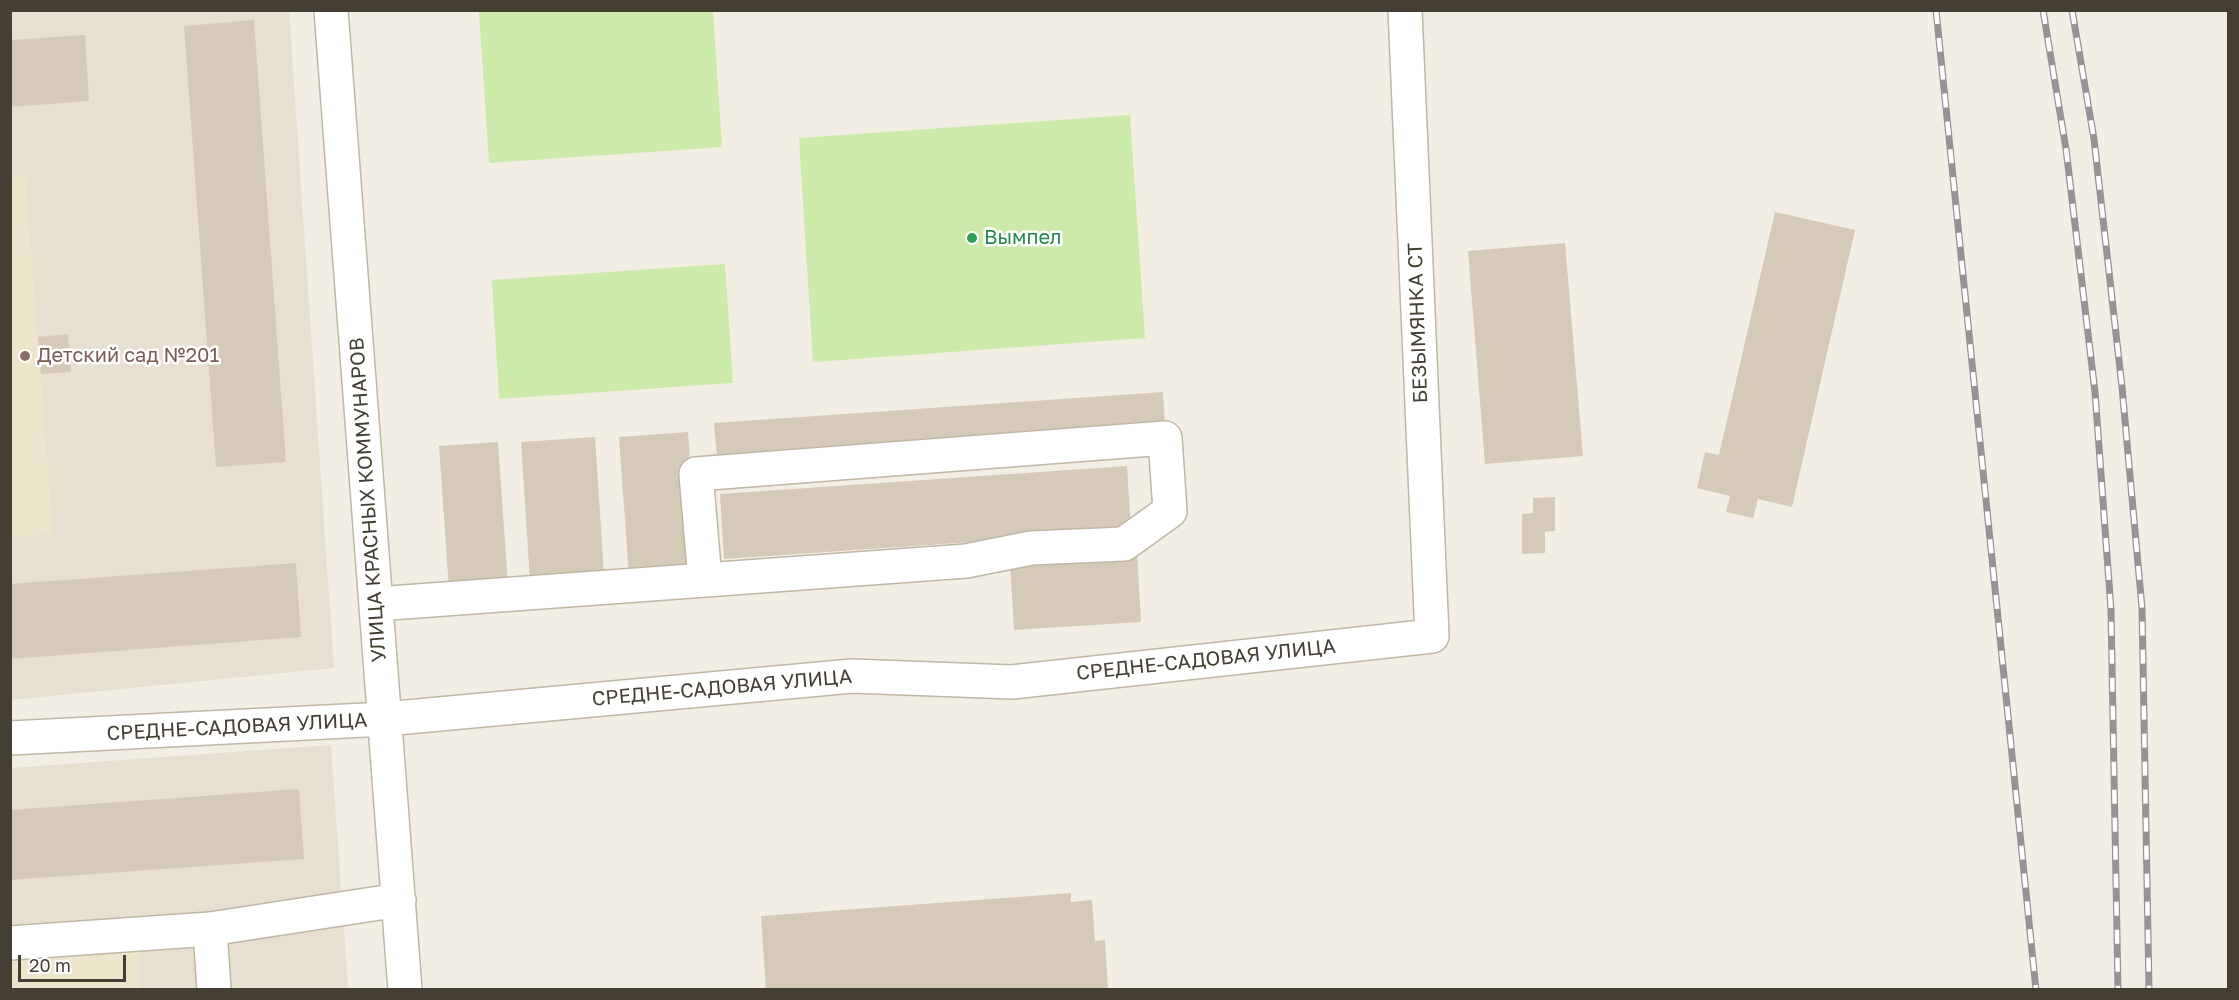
<!DOCTYPE html>
<html>
<head>
<meta charset="utf-8">
<style>
  body { margin:0 }
  #map { position:relative; width:2239px; height:1000px; overflow:hidden; background:#f3eee3; font-family:"Golos Text",sans-serif }
  canvas { display:block }
  .frame { position:absolute; inset:0; border:12px solid #453e33; pointer-events:none }
  .scale { position:absolute; left:18px; top:955px; width:108px; height:27px; box-sizing:border-box; border:3px solid #453e33; border-top:0; padding-left:8px; font-size:18px; line-height:21px; white-space:nowrap; color:#453e33; -webkit-text-stroke:4px #fff; paint-order:stroke }
</style>
</head>
<body>
<div id="map">
<canvas width="2239" height="1000"></canvas>
<div class="frame"></div>
<div class="scale">20 m</div>
</div>
<script>
const g = document.querySelector('canvas').getContext('2d');
g.lineJoin = 'round';
function fill(path, color) { g.fillStyle = color; g.fill(path, 'evenodd'); }
const toPath = rows => new Path2D(rows.map(r => 'M' + r).join(''));
function trace(path, color, width, dash) { g.strokeStyle = color; g.lineWidth = width; g.lineCap = dash ? 'butt' : 'round'; g.setLineDash(dash || []); g.stroke(path); }
function drawText(font, color, halo, rows, align = 'center') {
  g.font = font + ' "Golos Text",sans-serif'; g.lineWidth = 5; g.setLineDash([]); g.textBaseline = 'middle'; g.strokeStyle = halo; g.fillStyle = color; for (const [text, x, y, turn = 0] of rows) {
    g.save(); g.translate(x, y); g.rotate((+turn || 0) * Math.PI / 180); g.textAlign = isNaN(turn) ? turn : align; if (halo) g.strokeText(text, 0, 0); g.fillText(text, 0, 0); g.restore();
  }
}
const residential = toPath([
  [11,11,289,11,334,668,11,700],
  [331,745,348,989,11,990,11,768]
]);
const education = toPath([
  [25,176,53,534,11,537,10,178],
  [137,935,141,989,11,990,11,946]
]);
const green = toPath([
  [479,11,713,11,722,147,489,163],
  [1130,115,1145,338,813,362,799,138],
  [725,264,733,383,499,399,492,280]
]);
const building = toPath([
  [254,20,286,462,216,467,184,26],
  [85,35,89,101,10,107,10,40],
  [1775,212,1855,230,1792,507,1758,499,1753,518,1726,512,1730,496,1697,488,1705,452,1719,455],
  [1565,243,1583,456,1485,464,1468,251],
  [68,334,71,372,41,374,38,337],
  [1163,392,1165,426,717,457,714,423],
  [688,432,697,571,629,576,619,437],
  [595,437,604,575,530,581,521,442],
  [498,442,508,585,449,589,439,446],
  [1127,466,1131,531,724,559,720,494],
  [1555,497,1555,531,1545,532,1545,553,1522,554,1522,514,1533,513,1533,498],
  [1137,553,1141,622,1014,630,1010,561],
  [296,563,301,637,10,659,10,584],
  [299,789,304,859,10,880,10,810],
  [1071,893,1071,902,1092,900,1095,941,1105,940,1108,990,766,990,761,916]
]);
const minor = toPath([
  [331,10,405,990],
  [376,604,966,561,1031,548,1124,544,1170,511,1165,438,696,474,705,580],
  [10,738,385,719,852,676,1012,682,1432,636,1405,10],
  [210,929,214,990],
  [10,943,210,929,399,900]
]);
const rail = toPath([
  [1936,10,2036,990],
  [2043,10,2066,149,2095,392,2111,610,2118,990],
  [2072,10,2094,139,2122,387,2142,608,2149,990]
]);
const markers = [
  [972,238,6,"#2e9e5b"],
  [25,356,6,"#8d6e63"]
];
const leisureNames = [
  ["Вымпел",984,238]
];
const streetNames = [
  ["БЕЗЫМЯНКА СТ",1418,323,-92],
  ["УЛИЦА КРАСНЫХ КОММУНАРОВ",368,500,-94],
  ["СРЕДНЕ-САДОВАЯ УЛИЦА",1206,660,-6],
  ["СРЕДНЕ-САДОВАЯ УЛИЦА",722,688,-5],
  ["СРЕДНЕ-САДОВАЯ УЛИЦА",237,727,-3]
];
const educationNames = [
  ["Детский сад №201",37,356]
];
fill(residential, '#e7e0d1');
fill(education, '#ede4cc');
fill(green, '#cceaa9');
fill(building, '#d5cab8');
trace(minor, '#bfb6a5', 36);
trace(minor, '#fff', 33);
trace(rail, '#949494', 7);
trace(rail, '#fff', 4.5, [14]);
for (const [x, y, r, color] of markers) { const dot = new Path2D(); dot.arc(x, y, r, 0, 2 * Math.PI); g.fillStyle = color; g.fill(dot); trace(dot, '#fff', 2); }
drawText('20px', '#27864d', '#fff', leisureNames, 'left');
drawText('20px', '#453e33', '#fff', streetNames);
drawText('20px', '#785e54', '#fff', educationNames, 'left');
</script>
</body>
</html>
